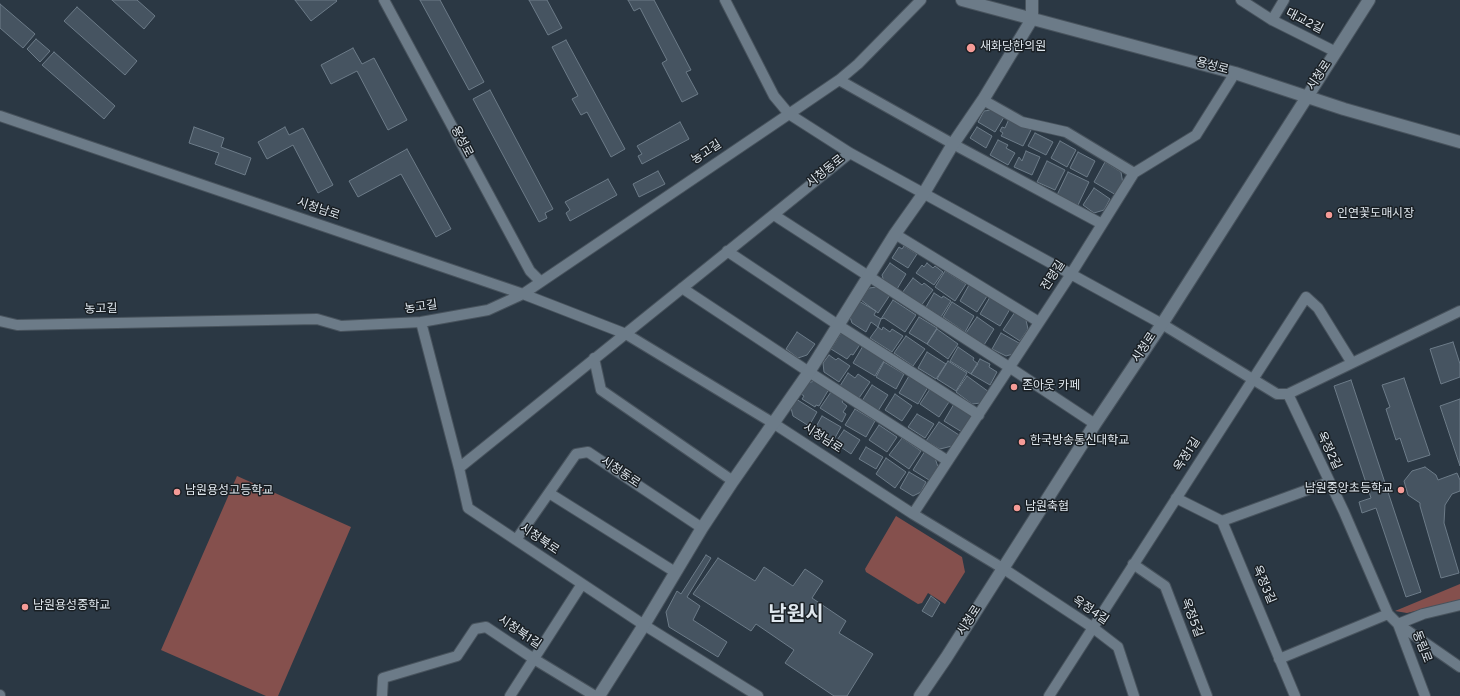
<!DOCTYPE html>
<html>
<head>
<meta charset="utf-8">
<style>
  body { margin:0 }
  canvas { display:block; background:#2b3844 }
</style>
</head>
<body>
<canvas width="1460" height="696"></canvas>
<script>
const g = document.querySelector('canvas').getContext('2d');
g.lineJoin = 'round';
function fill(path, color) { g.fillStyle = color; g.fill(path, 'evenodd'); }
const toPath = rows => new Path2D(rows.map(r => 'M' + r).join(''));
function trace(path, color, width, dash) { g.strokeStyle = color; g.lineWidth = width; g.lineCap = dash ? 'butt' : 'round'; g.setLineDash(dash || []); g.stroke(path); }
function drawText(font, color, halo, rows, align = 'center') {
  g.font = font + ' Overpass,"Noto Sans KR",sans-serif'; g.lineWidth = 3; g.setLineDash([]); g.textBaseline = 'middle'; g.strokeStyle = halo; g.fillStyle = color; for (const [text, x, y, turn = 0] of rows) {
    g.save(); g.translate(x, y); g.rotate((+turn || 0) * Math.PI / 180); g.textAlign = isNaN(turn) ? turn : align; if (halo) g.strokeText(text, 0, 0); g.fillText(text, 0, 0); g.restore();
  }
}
const green = toPath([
  [237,476,351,527,278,696,266,696,161,650],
  [896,516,962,557,965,572,945,604,928,593,922,603,918,604,866,572,865,569],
  [1460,584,1460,600,1407,613,1395,611]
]);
const building = toPath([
  [112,0,137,0,155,16,144,29,112,0],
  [295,0,336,0,337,1,311,21,295,0],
  [420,0,440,0,484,82,469,90,420,0],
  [529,0,547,0,562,28,548,35,529,0],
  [628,0,654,0,691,70,686,72,698,94,682,102,662,63,667,60,640,8,634,11,628,0],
  [0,4,35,34,23,48,0,28,0,4],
  [77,7,137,61,125,75,64,21,77,7],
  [36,39,50,51,40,62,27,49,36,39],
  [566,40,625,149,611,157,587,112,581,115,572,99,578,96,552,47,566,40],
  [353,48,362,64,374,58,407,120,388,130,357,71,331,84,321,65,353,48],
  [54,52,115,106,104,119,42,65,54,52],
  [490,90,553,209,545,213,547,218,539,222,473,99,490,90],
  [991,110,1004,117,995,132,978,122,984,111,991,110],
  [1009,119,1031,130,1023,146,1001,136,1003,133,1000,131,1002,127,1005,128,1009,119],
  [680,122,689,139,642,164,638,156,642,154,637,146,680,122],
  [194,127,224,138,221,147,251,158,245,175,215,164,219,153,189,143,194,127],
  [285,127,289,135,303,128,333,185,318,193,293,145,267,159,258,142,285,127],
  [977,127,992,136,986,148,970,138,977,127],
  [1035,133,1053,142,1046,155,1028,146,1035,133],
  [998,140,1008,145,1006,148,1015,153,1008,165,990,155,998,140],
  [1060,141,1076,150,1067,167,1051,158,1060,141],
  [407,149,451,229,436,237,401,174,358,197,349,181,407,149],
  [1026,151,1040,157,1032,175,1014,167,1019,157,1022,161,1026,151],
  [1078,152,1095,161,1087,177,1070,168,1078,152],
  [1047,161,1065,170,1055,190,1037,182,1047,161],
  [1105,162,1121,172,1123,184,1116,195,1094,182,1105,162],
  [658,171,665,184,639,197,633,184,658,171],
  [1068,172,1089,182,1078,205,1057,195,1068,172],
  [608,179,617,195,570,221,566,213,570,210,565,202,608,179],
  [1094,188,1110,199,1104,210,1094,213,1083,205,1094,188],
  [904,246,917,254,908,268,892,258,899,247,902,249,904,246],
  [890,263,906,274,897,289,884,282,882,275,890,263],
  [927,263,933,268,935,266,943,272,934,285,916,273,922,265,924,267,927,263],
  [945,271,966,284,955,301,935,287,945,271],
  [913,278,922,285,924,283,933,290,920,307,902,293,913,278],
  [969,285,987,296,977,312,960,301,969,285],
  [877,287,890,295,878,313,861,300,869,288,877,287],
  [934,293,942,298,943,296,951,301,941,317,926,307,934,293],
  [990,297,1010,309,1000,326,980,314,990,297],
  [857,300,876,311,874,315,881,319,878,327,871,322,866,332,852,323,849,314,857,300],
  [893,300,916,315,905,332,884,318,881,319,893,300],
  [952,302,974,316,965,332,943,317,952,302],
  [1015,312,1026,320,1028,329,1020,341,1003,330,1015,312],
  [919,317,937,328,927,344,909,333,919,317],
  [977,317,994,329,984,345,966,333,977,317],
  [878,327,882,330,883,327,890,332,892,329,903,336,892,352,870,338,878,327],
  [937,329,958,344,948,359,927,344,937,329],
  [843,330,861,343,853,355,851,354,847,359,831,349,843,330],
  [797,332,815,344,807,355,798,358,786,349,797,332],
  [1001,333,1019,343,1013,354,1006,356,992,349,1001,333],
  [906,336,925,349,913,366,894,353,906,336],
  [1453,342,1460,364,1460,377,1441,384,1430,349,1453,342],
  [863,346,885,359,875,376,853,363,863,346],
  [958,347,974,358,973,360,978,364,971,374,950,361,958,347],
  [927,352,946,364,936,379,918,368,927,352],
  [829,355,836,360,838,358,850,366,839,382,824,372,823,363,829,355],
  [980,359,990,364,989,367,997,372,990,385,971,374,980,359],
  [948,361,967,373,956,391,937,379,948,361],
  [884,362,904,374,896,389,876,377,884,362],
  [848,373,855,378,858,374,870,382,859,398,840,386,848,373],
  [909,376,928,387,918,404,899,393,909,376],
  [967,376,989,392,981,403,972,404,956,392,967,376],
  [1404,378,1430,455,1408,462,1400,438,1396,440,1386,409,1390,407,1382,385,1404,378],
  [1351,380,1421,592,1406,597,1376,508,1362,513,1359,502,1371,498,1334,386,1351,380],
  [815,381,829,389,819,406,816,405,815,407,802,399,804,396,801,394,807,383,815,381],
  [872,385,888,395,878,411,862,401,872,385],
  [833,389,845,398,842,402,847,406,843,412,846,414,842,422,820,408,833,389],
  [930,389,949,402,939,417,920,404,930,389],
  [895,394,912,406,902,421,885,410,895,394],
  [796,399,817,412,809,426,793,416,791,408,796,399],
  [1460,399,1460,466,1440,406,1460,399],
  [954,404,972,415,962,432,944,421,954,404],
  [855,409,875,421,866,437,845,425,855,409],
  [917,414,934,424,925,438,908,427,917,414],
  [822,416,841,427,831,445,812,434,822,416],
  [939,422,959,435,952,446,940,449,926,441,939,422],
  [879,425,897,437,887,452,869,440,879,425],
  [844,430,860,440,851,454,835,443,844,430],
  [902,438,921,451,909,469,889,455,902,438],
  [866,447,883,457,876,469,859,459,866,447],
  [925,451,935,458,938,467,929,480,913,470,925,451],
  [886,458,906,472,895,488,876,474,886,458],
  [1425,467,1436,475,1438,480,1457,473,1460,480,1460,491,1452,494,1445,505,1444,523,1459,573,1441,578,1420,506,1420,503,1408,495,1404,481,1412,471,1425,467],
  [909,472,926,482,921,492,913,496,900,488,909,472],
  [706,555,711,558,687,597,700,606,693,620,727,642,718,657,669,627,666,612,677,591,681,594,706,555],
  [718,558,755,581,764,567,793,586,805,569,823,581,812,598,846,621,839,633,873,654,847,696,834,696,785,663,794,650,756,624,751,631,693,594,718,558],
  [931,596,940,603,932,617,922,611,931,596]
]);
const street = toPath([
  [384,0,530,271,541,282],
  [921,0,858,64,839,80,789,114,850,153,1162,324,1277,394,1288,394,1344,512,1388,614,1398,624,1460,667],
  [1241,0,1272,20,1336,52],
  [1272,20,1284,0],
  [839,80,953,144,1102,224],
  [983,100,1022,122,1066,132,1134,173],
  [0,116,523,294,626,334,773,423,913,514,1004,569,1092,627,1118,647,1134,696],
  [774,215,1009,367,1095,424],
  [895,234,1039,322],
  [727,251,838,325,979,415],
  [682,288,809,372,948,461],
  [0,321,17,325,317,319,341,326,421,322,488,310,523,294,789,114,774,96,725,0],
  [421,322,459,468,468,508,644,625,758,696],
  [594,358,601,390,733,481],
  [1288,394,1460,311],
  [459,468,850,153],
  [549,493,675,572],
  [1176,498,1222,521,1329,482],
  [913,514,1071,274,1134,173,1196,135,1235,73],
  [1222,521,1295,696],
  [516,540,576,454,588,452,702,528],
  [1133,564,1165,586,1207,696],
  [1279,659,1388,614],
  [0,695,0,696],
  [382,696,383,678,457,656,475,629,486,627,534,659,595,696],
  [510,696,582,584],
  [1049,696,1306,297,1318,308,1352,363],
  [1425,696,1398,624,1423,614,1460,605]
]);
const secondary = toPath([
  [962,0,1235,73,1344,109,1460,142],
  [599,696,644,625,702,528,733,481,809,372,895,234,924,193,953,144,983,100,1032,19,1032,0],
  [920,696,946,658,1095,424,1162,324,1369,0]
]);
const markers = [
  [971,48,5,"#f59b97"],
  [1329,215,4,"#f59b97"],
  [1014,387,4,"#f59b97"],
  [1022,442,4,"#f59b97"],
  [1401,490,4,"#f59b97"],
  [177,492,4,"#f59b97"],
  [1017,508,4,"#f59b97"],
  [25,607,4,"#f59b97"]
];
const streetNames = [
  ["대교2길",1304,22,27],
  ["용성로",1212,67,15],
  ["시청로",1320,76,-56],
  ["용성로",461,142,62],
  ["농고길",707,153,-34],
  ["시청동로",826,172,-39],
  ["시청남로",318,210,19],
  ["전령길",1054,276,-57],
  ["농고길",421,308,-8],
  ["농고길",101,310,-1],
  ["시청로",1145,348,-56],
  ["시청남로",822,439,33],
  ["옥정2길",1328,451,65],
  ["옥정1길",1188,455,-57],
  ["시청동로",620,473,34],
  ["시청북로",539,540,34],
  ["옥정3길",1263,585,67],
  ["옥정4길",1090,611,34],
  ["옥정5길",1191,618,69],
  ["시청로",970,621,-57],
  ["시청북1길",519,633,34],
  ["동림로",1421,647,69]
];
const poiNames = [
  ["새화당한의원",980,48],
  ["인연꽃도매시장",1337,215],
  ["존아웃 카페",1022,387],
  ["한국방송통신대학교",1030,442],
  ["남원중앙초등학교",1393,490,"right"],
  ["남원용성고등학교",185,492],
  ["남원축협",1025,508],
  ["남원용성중학교",33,607]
];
const townNames = [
  ["남원시",796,616]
];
fill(green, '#85504d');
fill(building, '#465461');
trace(building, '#6c7b88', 1);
trace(street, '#48535d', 12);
trace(secondary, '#48535d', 14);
trace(street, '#6c7b88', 10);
trace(secondary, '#6c7b88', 12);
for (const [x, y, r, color] of markers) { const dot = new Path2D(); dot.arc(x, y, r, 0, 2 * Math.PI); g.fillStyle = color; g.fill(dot); trace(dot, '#191f24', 1.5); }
drawText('12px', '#dfe7ee', '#191f24', streetNames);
drawText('12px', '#dfe7ee', '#191f24', poiNames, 'left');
drawText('bold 20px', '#dfe7ee', '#191f24', townNames);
</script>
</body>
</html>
